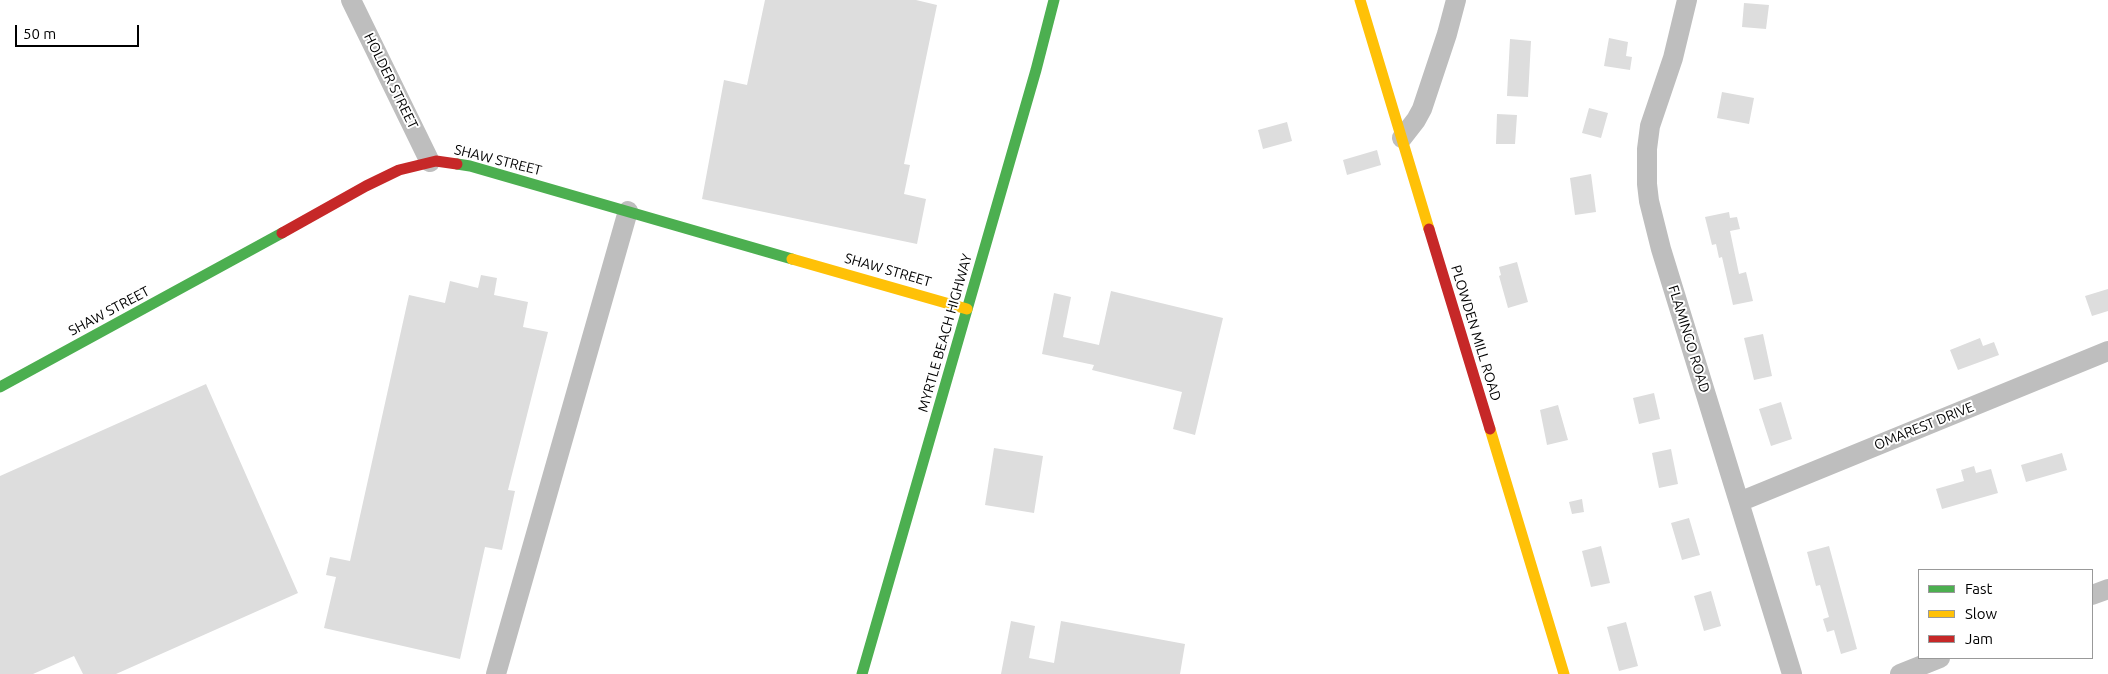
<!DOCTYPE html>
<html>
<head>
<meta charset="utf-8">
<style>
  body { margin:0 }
  #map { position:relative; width:2108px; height:674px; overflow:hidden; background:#fff; font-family:Ubuntu,sans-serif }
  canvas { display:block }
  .legend { position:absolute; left:1918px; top:569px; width:175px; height:90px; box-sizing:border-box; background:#fff; border:1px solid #999; margin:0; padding:6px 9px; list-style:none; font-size:15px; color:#000 }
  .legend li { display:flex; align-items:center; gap:10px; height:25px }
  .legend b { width:25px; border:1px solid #999 }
  .scale { position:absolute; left:15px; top:25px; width:124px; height:22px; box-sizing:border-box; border:2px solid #000; border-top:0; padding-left:6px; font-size:15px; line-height:18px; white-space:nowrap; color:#000; -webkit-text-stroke:4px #fff; paint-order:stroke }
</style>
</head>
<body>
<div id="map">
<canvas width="2108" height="674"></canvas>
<ul class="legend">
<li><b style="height:6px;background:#4caf50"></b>Fast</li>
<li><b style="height:6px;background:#ffc107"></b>Slow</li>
<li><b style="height:6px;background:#c62828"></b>Jam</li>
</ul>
<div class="scale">50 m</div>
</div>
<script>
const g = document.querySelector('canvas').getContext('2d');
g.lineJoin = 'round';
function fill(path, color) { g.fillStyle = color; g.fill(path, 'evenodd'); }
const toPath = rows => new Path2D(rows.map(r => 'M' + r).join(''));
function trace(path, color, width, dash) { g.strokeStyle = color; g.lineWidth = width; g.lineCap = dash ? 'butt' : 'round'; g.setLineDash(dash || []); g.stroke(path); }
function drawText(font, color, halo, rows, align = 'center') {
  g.font = font + ' Ubuntu,sans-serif'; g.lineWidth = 4; g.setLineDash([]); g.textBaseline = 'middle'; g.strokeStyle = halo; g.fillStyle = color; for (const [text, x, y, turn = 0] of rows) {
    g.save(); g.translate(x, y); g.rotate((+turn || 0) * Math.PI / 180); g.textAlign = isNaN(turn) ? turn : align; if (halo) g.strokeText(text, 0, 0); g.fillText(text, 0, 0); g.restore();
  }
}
const building = toPath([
  [765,0,916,0,937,5,904,164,910,165,904,194,926,199,917,244,702,199,724,80,747,85],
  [1744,3,1769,5,1766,29,1742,27],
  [1609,38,1628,42,1626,56,1632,57,1630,70,1604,66],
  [1510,39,1531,41,1528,97,1507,96],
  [1722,92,1754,98,1749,124,1717,118],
  [1589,108,1608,113,1601,138,1582,133],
  [1497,114,1517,115,1515,144,1496,144],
  [1287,122,1292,141,1263,149,1258,130],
  [1377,150,1381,165,1347,175,1343,160],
  [1591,174,1596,212,1575,215,1570,178],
  [1729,212,1730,218,1737,217,1740,229,1730,231,1739,274,1746,272,1753,301,1733,305,1722,257,1719,258,1716,244,1712,245,1705,217],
  [1517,262,1528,302,1508,308,1499,276,1501,275,1499,267],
  [481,275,497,278,494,295,528,302,523,327,548,332,508,490,515,491,502,550,485,547,460,659,324,628,336,577,326,575,330,557,350,561,409,295,445,303,450,281,478,288],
  [2108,289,2108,311,2092,316,2085,296],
  [1111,291,1223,318,1195,435,1173,429,1182,392,1092,370,1094,365,1042,354,1054,293,1071,297,1063,337,1099,345],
  [1763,334,1772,376,1754,380,1744,338],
  [1980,338,1983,346,1994,342,1999,355,1958,370,1950,350],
  [206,384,298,593,116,674,83,674,74,656,33,674,0,674,0,476],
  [1654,393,1660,419,1639,424,1633,398],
  [1781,402,1792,439,1771,446,1759,409],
  [1558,405,1568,440,1547,445,1540,410],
  [994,448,1043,456,1034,513,985,505],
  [1671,449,1678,484,1659,488,1652,453],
  [2062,453,2067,470,2026,482,2021,465],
  [1974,466,1976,473,1991,469,1998,493,1942,509,1936,489,1964,481,1961,470],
  [1582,499,1584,512,1572,514,1569,502],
  [1689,518,1700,555,1682,560,1671,523],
  [1601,546,1610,583,1591,587,1582,551],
  [1829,546,1857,649,1841,654,1834,630,1827,632,1823,619,1829,617,1820,585,1816,586,1807,552],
  [1711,591,1721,626,1704,631,1694,596],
  [1011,621,1035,626,1029,658,1054,663,1061,621,1185,644,1180,674,1001,674],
  [1626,622,1638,666,1619,671,1607,627]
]);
const street = toPath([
  [351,0,430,162],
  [1687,0,1673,58,1650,126,1647,149,1647,184,1649,201,1661,249,1792,674],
  [1402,138,1416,120,1422,109,1447,34,1456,0],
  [1739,502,2108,351],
  [2092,595,2108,589],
  [496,674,628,211],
  [1900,674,1940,658]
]);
const fast = toPath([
  [457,164,470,166,792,259],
  [0,387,282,233],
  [862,674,1036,70,1054,0]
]);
const slow = toPath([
  [1360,0,1429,229],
  [792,259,967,309],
  [1490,429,1564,674]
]);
const jam = toPath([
  [1429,229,1490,429],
  [282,233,366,186,399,170,436,161,457,164]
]);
const streetNames = [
  ["HOLDER STREET",391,81,64],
  ["SHAW STREET",498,160,14],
  ["SHAW STREET",888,270,16],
  ["SHAW STREET",109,311,-28],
  ["MYRTLE BEACH HIGHWAY",945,333,-74],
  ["PLOWDEN MILL ROAD",1476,333,73],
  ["FLAMINGO ROAD",1689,339,73],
  ["OMAREST DRIVE",1924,426,-22]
];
fill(building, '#ddd');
trace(street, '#bebebe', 20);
trace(fast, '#4caf50', 11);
trace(slow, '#ffc107', 11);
trace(jam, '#c62828', 11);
drawText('14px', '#000', '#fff', streetNames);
</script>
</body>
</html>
